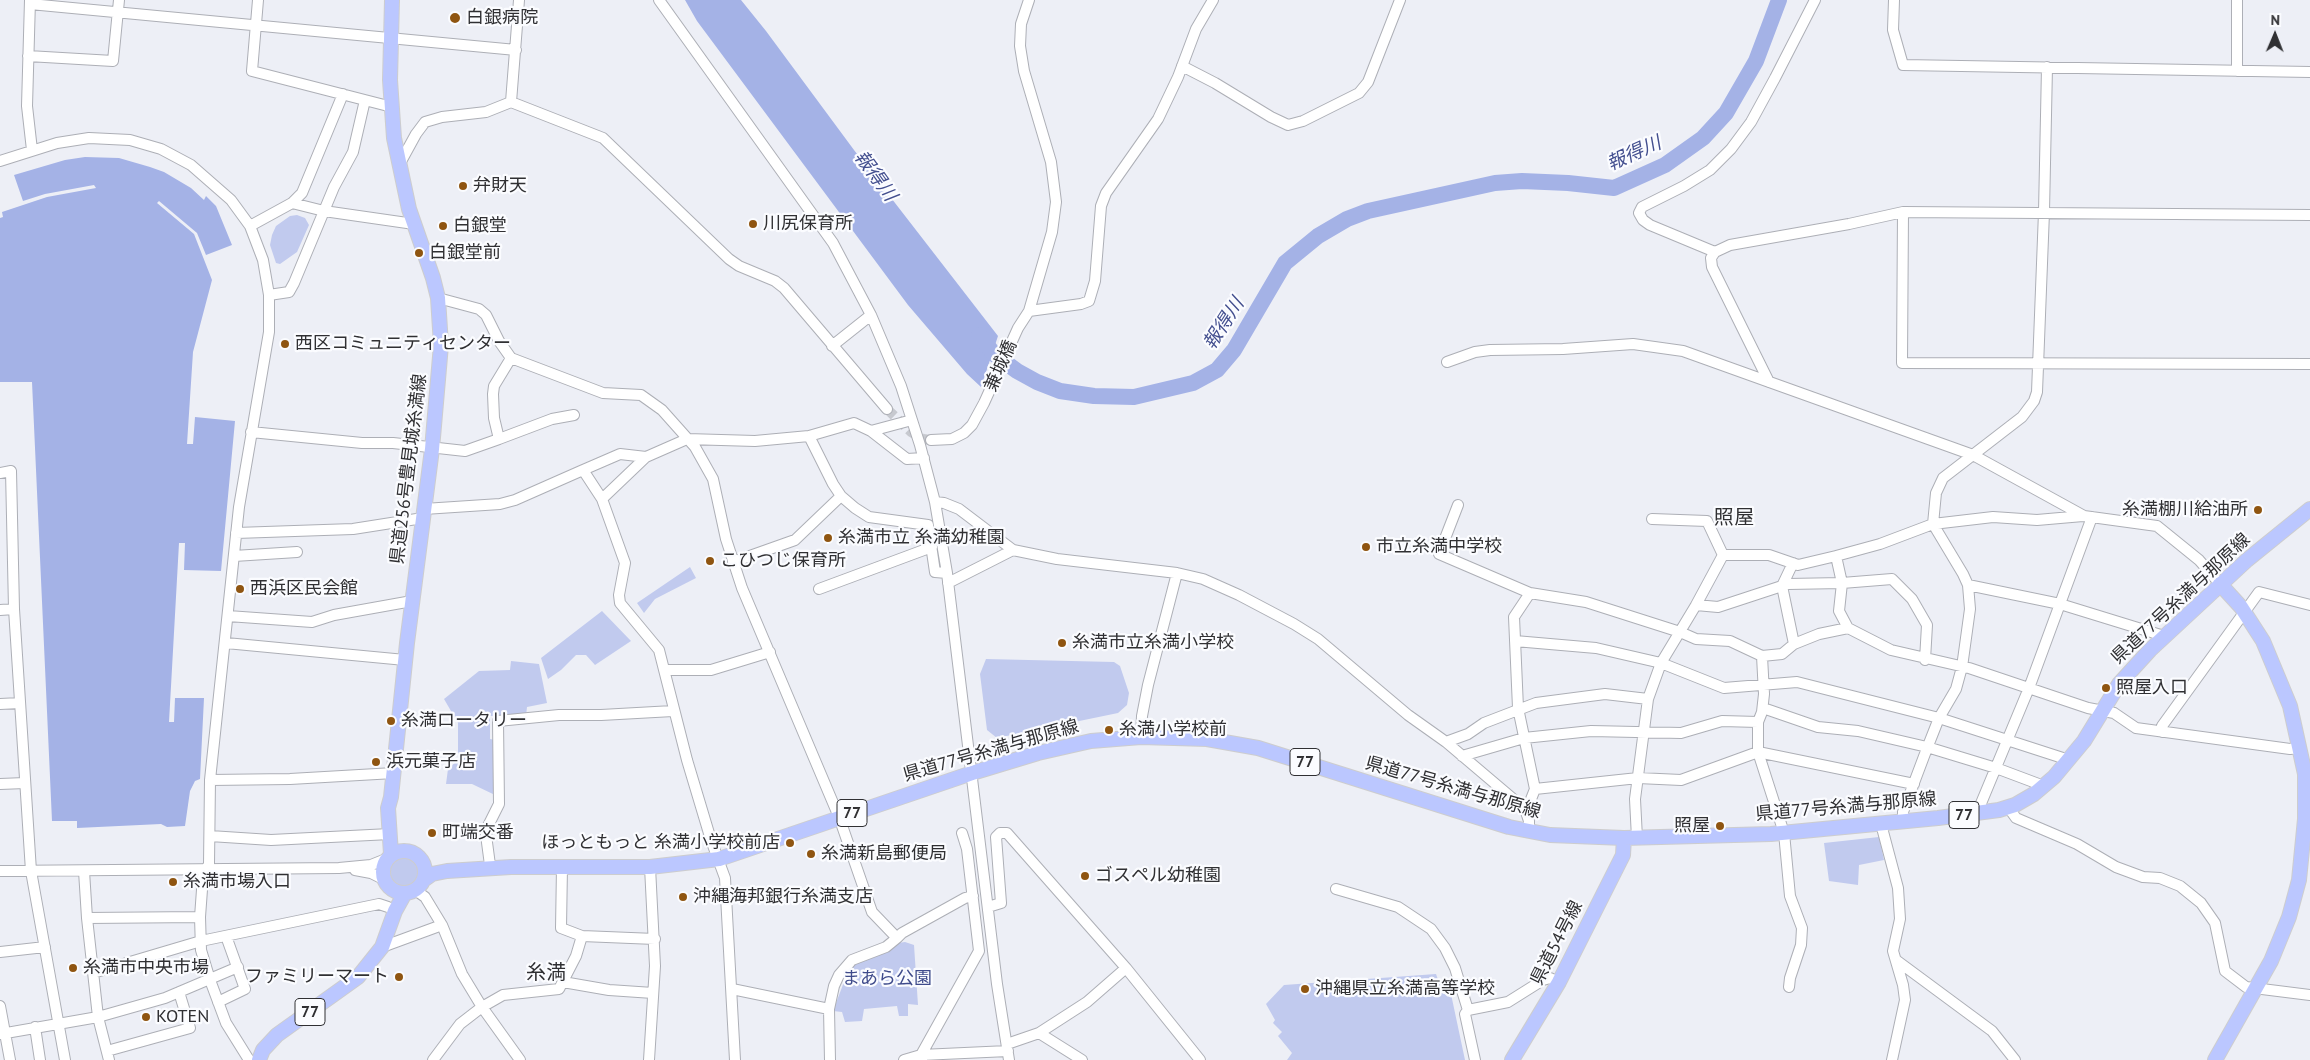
<!DOCTYPE html>
<html>
<head>
<meta charset="utf-8">
<style>
  body { margin:0 }
  #map { position:relative; width:2310px; height:1060px; overflow:hidden; background:#edeff6; font-family:"PT Sans",sans-serif }
  canvas { display:block }
  .north { position:absolute; left:2250px; top:10px; width:50px; height:50px; -webkit-text-stroke:4px #fbfcff; paint-order:stroke; rotate:1deg; font-size:14px; font-weight:700; line-height:20px; text-align:center; color:#303033 }
  .north::after { content:''; display:block; margin:auto; width:18px; height:22px; background:#303033; clip-path:polygon(50% 0,100% 100%,50% 72%,0 100%) }
</style>
</head>
<body>
<div id="map">
<canvas width="2310" height="1060"></canvas>
<div class="north">N</div>
</div>
<script>
const g = document.querySelector('canvas').getContext('2d');
g.lineJoin = 'round';
function fill(path, color) { g.fillStyle = color; g.fill(path, 'evenodd'); }
const toPath = rows => new Path2D(rows.map(r => 'M' + r).join(''));
function trace(path, color, width, dash) { g.strokeStyle = color; g.lineWidth = width; g.lineCap = dash ? 'butt' : 'round'; g.setLineDash(dash || []); g.stroke(path); }
function drawText(font, color, halo, rows, align = 'center') {
  g.font = font + ' "PT Sans","Noto Sans JP",sans-serif'; g.lineWidth = 4.5; g.setLineDash([]); g.textBaseline = 'middle'; g.strokeStyle = halo; g.fillStyle = color; for (const [text, x, y, turn = 0] of rows) {
    g.save(); g.translate(x, y); g.rotate((+turn || 0) * Math.PI / 180); g.textAlign = isNaN(turn) ? turn : align; if (halo) g.strokeText(text, 0, 0); g.fillText(text, 0, 0); g.restore();
  }
}
const green = toPath([
  [297,215,305,218,309,225,297,252,280,264,276,263,270,245,272,235,276,226,290,216],
  [690,567,696,578,655,599,644,613,637,603],
  [602,611,631,641,595,665,586,655,576,655,561,670,548,679,541,658],
  [986,659,1114,662,1120,666,1129,693,1127,705,1118,713,997,738,987,730,980,674],
  [511,661,539,664,547,703,527,707,526,716,490,716,490,739,495,740,495,795,472,784,446,784,448,769,458,760,458,723,444,699,479,671,510,670],
  [1879,837,1884,860,1859,865,1858,885,1829,881,1824,843],
  '386 871a18 18 0 1 1 36 0a18 18 0 1 1-36 0Z',
  [905,942,914,945,918,1005,908,1004,908,1016,899,1016,897,1006,864,1009,862,1021,845,1022,842,1012,833,1011,847,974,859,960,898,943],
  [1436,974,1443,994,1451,994,1465,1060,1287,1060,1292,1053,1278,1036,1282,1032,1273,1023,1275,1020,1266,1004,1284,985]
]);
const water = toPath([
  [685,0,741,0,766,31,854,150,998,336,981,387,967,374,908,305,697,21],
  [85,157,119,158,150,167,164,172,191,188,204,200,206,196,216,206,232,245,206,255,197,233,159,201,157,203,194,234,212,280,193,352,187,444,193,444,195,417,235,421,221,571,184,570,185,543,179,543,169,722,174,722,175,698,204,698,200,779,195,781,190,791,185,826,167,827,161,824,77,828,77,821,52,821,32,382,0,382,0,218,3,217,2,212,47,197,96,188,94,185,45,194,23,201,14,175,65,160]
]);
const river = toPath([
  [979,335,994,354,1017,371,1037,382,1060,391,1094,396,1134,397,1193,383,1217,370,1234,350,1285,263,1318,236,1347,219,1368,211,1495,183,1522,181,1568,183,1614,188,1665,165,1703,138,1726,113,1756,61,1779,0]
]);
const minorTunnel = toPath([
  [887,409,911,432,923,439,931,440]
]);
const minor = toPath([
  [30,0,27,106,32,150],
  [258,0,252,71,392,107],
  [659,0,833,243,871,315,901,386,920,445,935,502,947,573,997,984,1009,1060],
  [1894,0,1893,30,1903,65,2310,72],
  [30,4,516,50],
  [28,56,113,61,119,0],
  [1182,66,1215,83,1271,117,1288,125,1303,121,1359,93,1368,82,1400,0],
  [2237,71,2237,0],
  [511,102,603,138,729,259,739,266,775,281,784,288,887,409],
  [511,102,519,0],
  [0,161,57,143,89,138,130,140,161,149,191,165,231,200,250,226,263,260,269,295,269,332,239,507,210,780,209,864,203,876,200,917,201,950,210,980,226,1023,249,1060],
  [399,165,416,134,425,122,442,117,486,112,511,102],
  [292,203,324,211,414,224],
  [1903,212,1902,363,2310,364],
  [250,226,292,203,302,193,343,94],
  [1715,252,1650,225,1643,220,1639,213,1642,207,1684,186,1710,170,1731,149,1751,122,1775,78,1815,0],
  [269,295,289,292,294,283,334,187,353,152,365,100],
  [438,298,479,309,486,315,499,341,511,358,603,393,641,395,662,410,695,447,713,479,726,539,742,588,839,817,872,912,897,938,902,933,965,898,973,896],
  [1029,311,1081,304,1089,301,1095,281,1101,206,1106,193,1158,119,1178,77,1196,29,1213,0],
  [832,346,871,315],
  [1447,362,1475,352,1490,350,1563,349,1633,344,1683,351,1973,455,2084,516,2157,526,2199,560,2220,584],
  [1769,382,1712,267,1711,258,1715,252,1730,245,1849,224,1903,212,2310,215],
  [871,431,912,420],
  [251,432,362,443,393,443,465,451,499,439,494,418,493,394,494,386,511,358],
  [809,436,833,484,841,496,855,508,869,517,928,525,935,572,947,573],
  [499,439,552,419,574,415],
  [931,440,952,439,964,433,972,425,984,403,1018,328,1029,311,1052,232,1056,202,1051,162,1024,71,1020,46,1021,24,1029,0],
  [583,470,620,454,646,457],
  [0,473,11,471,14,609,31,871,65,1060],
  [602,499,646,457,687,439,755,441,809,436,854,423,871,431,907,459,924,458],
  [935,502,944,503,959,509,1013,550,1057,559,1177,573,1203,579,1239,595,1294,624,1318,639,1408,715,1446,742,1525,809,1529,821,1529,831],
  [1458,505,1439,554,1530,593,1586,602,1680,632,1696,639,1730,641,1762,656],
  [424,509,500,504,515,500,583,470,602,499,625,563,619,595,620,603,659,650,687,760,711,840,725,878,735,1060],
  [1652,519,1707,521,1723,555],
  [236,533,353,529,423,518],
  [234,556,297,552],
  [733,562,795,540,841,496],
  [1793,563,1782,586,1794,644],
  [948,583,1013,550],
  [1968,585,2060,604,2164,636],
  [819,589,932,547],
  [1530,593,1514,617,1518,708,1535,789],
  [1696,605,1723,555,1769,555,1798,565,1836,556],
  [0,610,14,609],
  [228,616,312,622,334,615,412,601],
  [1848,628,1839,611,1842,583,1892,579,1912,599,1927,625,1925,660],
  [1515,641,1596,648,1661,663,1724,688,1797,682,1939,718,2069,760],
  [226,643,405,660],
  [665,670,711,670,770,652],
  [0,704,20,703],
  [1763,708,1818,727,1858,731,1927,747,1996,768,2044,786],
  [2162,732,2162,726,2259,592,2310,605],
  [1141,737,1142,716,1148,685,1177,573],
  [1446,742,1468,734,1484,723,1536,703,1605,694,1648,699],
  [1462,756,1524,738,1591,731,1681,733,1722,721,1758,722],
  [210,780,290,779,394,773],
  [0,784,25,783],
  [2008,807,2016,818,2077,844,2116,867,2143,877,2160,878,2180,886,2201,903,2215,923,2225,971,2246,987,2310,995],
  [1526,812,1535,789,1638,778,1681,780,1758,752,1914,784],
  [1977,813,2029,688,2092,517],
  [1903,822,1903,812,1926,751,1939,718,1956,689,1962,667,1970,609,1968,585,1963,574,1933,524,1936,493,1943,478,2022,417,2034,401,2037,392,2044,212,2047,67],
  [1881,824,1898,888,1900,919,1893,951,1903,985,1905,1000,1892,1060],
  [210,836,271,840,390,834],
  [1637,838,1635,799,1648,699,1661,663,1696,605,1718,607,1788,584,1842,583,1836,556,1880,544,1933,524,1993,517,2037,520,2083,516],
  [490,865,486,835,488,826,499,804,498,721,559,715,601,715,673,711],
  [355,870,371,873,383,879],
  [0,871,339,868,371,865,386,859],
  [84,871,87,918,98,1017,109,1060],
  [1336,889,1398,907,1431,929,1445,948,1455,968,1468,1010],
  [415,890,425,897,442,925,462,974,482,1007,520,1060],
  [988,907,1001,903,996,837,1000,833,1007,833,1126,968,1200,1060],
  [87,918,200,917],
  [582,936,655,939],
  [382,947,442,925],
  [0,952,45,947],
  [1896,960,1992,1031,2015,1060],
  [93,973,201,941,379,904,388,907],
  [563,982,609,990,653,993],
  [1789,987,1790,978,1801,945,1802,928,1790,896,1784,833,1758,752,1758,722,1762,712,1764,694,1762,656,1782,654,1794,644,1819,634,1848,628,1891,650,1969,668,2088,708,2114,713,2136,728,2290,749,2300,748],
  [732,989,829,1009],
  [218,1002,245,989,226,936],
  [0,1006,10,1060],
  [35,1027,40,1060],
  [1039,1033,1082,1060],
  [0,1034,98,1017,165,998,238,967],
  [1007,1044,1039,1033,1087,1002,1126,968],
  [107,1051,190,1028,179,992],
  [433,1060,460,1024,482,1007,503,995,559,989,576,956,582,936,561,928,562,867],
  [649,1060,655,966,650,867],
  [830,1060,829,1009,834,986,839,975,852,960,886,947,897,938],
  [904,1060,921,1055,1008,1051],
  [922,1060,921,1055,979,951,967,849,962,833],
  [1475,1060,1465,1014,1468,1010,1508,1002,1543,980,1550,978,1559,982]
]);
const major = toPath([
  '383 872a21 21 0 1 1 42 0a21 21 0 1 1-42 0Z',
  [391,854,388,808,391,797,407,643,432,449,441,345,438,298,433,278,409,209,394,138,390,80,392,0],
  [425,879,432,874,447,871,511,867,650,867,719,859,972,773,1038,753,1091,741,1141,737,1207,739,1258,748,1509,827,1550,835,1624,838,1771,834,1938,818,1999,810,2015,805,2034,794,2054,777,2084,741,2119,684,2150,650,2247,560,2310,509],
  [259,1060,263,1050,277,1035,358,977,382,947,395,911,405,893],
  [1512,1060,1559,982,1623,855,1624,838],
  [2215,1060,2271,961,2289,917,2299,880,2305,819,2305,774,2290,706,2263,641,2241,607,2220,584]
]);
const markers = [
  [455,18,6,"#8f5511"],
  [463,186,5,"#8f5511"],
  [753,224,5,"#8f5511"],
  [443,226,5,"#8f5511"],
  [419,253,5,"#8f5511"],
  [285,344,5,"#8f5511"],
  [2258,510,5,"#8f5511"],
  [828,538,5,"#8f5511"],
  [1366,547,5,"#8f5511"],
  [710,561,5,"#8f5511"],
  [240,589,5,"#8f5511"],
  [1062,643,5,"#8f5511"],
  [2106,688,5,"#8f5511"],
  [391,721,5,"#8f5511"],
  [1109,730,5,"#8f5511"],
  [376,762,5,"#8f5511"],
  [1720,826,5,"#8f5511"],
  [432,833,5,"#8f5511"],
  [790,843,5,"#8f5511"],
  [811,854,5,"#8f5511"],
  [1085,876,5,"#8f5511"],
  [173,882,5,"#8f5511"],
  [683,897,5,"#8f5511"],
  [73,968,5,"#8f5511"],
  [399,977,5,"#8f5511"],
  [1305,989,5,"#8f5511"],
  [146,1017,5,"#8f5511"]
];
const shields = [
  [1305,762,30],
  [852,813,30],
  [1964,815,30],
  [310,1012,30]
];
const shieldNames = [
  ["77",1305,762],
  ["77",852,813],
  ["77",1964,815],
  ["77",310,1012]
];
const poiNames = [
  ["白銀病院",466,18],
  ["弁財天",473,186],
  ["川尻保育所",763,224],
  ["白銀堂",453,226],
  ["白銀堂前",429,253],
  ["西区コミュニティセンター",295,344],
  ["糸満棚川給油所",2248,510,"right"],
  ["糸満市立 糸満幼稚園",838,538],
  ["市立糸満中学校",1376,547],
  ["こひつじ保育所",720,561],
  ["西浜区民会館",250,589],
  ["糸満市立糸満小学校",1072,643],
  ["照屋入口",2116,688],
  ["糸満ロータリー",401,721],
  ["糸満小学校前",1119,730],
  ["浜元菓子店",386,762],
  ["照屋",1710,826,"right"],
  ["町端交番",442,833],
  ["ほっともっと 糸満小学校前店",780,843,"right"],
  ["糸満新島郵便局",821,854],
  ["ゴスペル幼稚園",1095,876],
  ["糸満市場入口",183,882],
  ["沖縄海邦銀行糸満支店",693,897],
  ["糸満市中央市場",83,968],
  ["ファミリーマート",389,977,"right"],
  ["沖縄県立糸満高等学校",1315,989],
  ["KOTEN",156,1017]
];
const streetNames = [
  ["兼城橋",1001,366,-66],
  ["県道256号豊見城糸満線",409,469,-83],
  ["県道77号糸満与那原線",2181,599,-43],
  ["県道77号糸満与那原線",991,751,-16],
  ["県道77号糸満与那原線",1453,788,16],
  ["県道77号糸満与那原線",1846,807,-5],
  ["県道54号線",1557,943,-63]
];
const parkNames = [
  ["まあら公園",887,979]
];
const waterNames = [
  ["報得川",1634,154,-24],
  ["報得川",875,176,54],
  ["報得川",1224,324,-57]
];
const quarterNames = [
  ["照屋",1734,518],
  ["糸満",546,973]
];
fill(green, '#c1caee');
fill(water, '#a4b2e6');
trace(river, '#a4b2e6', 16);
trace(minorTunnel, '#c7c9cf', 10, [10, 5]);
trace(minor, '#adafb6', 12);
trace(major, '#cdcdce', 16);
trace(minor, '#fff', 10);
trace(major, '#bbc7ff', 14);
for (const [x, y, r, color] of markers) { const dot = new Path2D(); dot.arc(x, y, r, 0, 2 * Math.PI); g.fillStyle = color; g.fill(dot); trace(dot, '#fbfcff', 2); }
for (const [x, y, w] of shields) { const box = new Path2D(); box.roundRect(x - w / 2, y - 13.5, w, 27, 4); g.fillStyle = '#fbfcff'; g.fill(box); trace(box, '#303033', 1); }
drawText('bold 16px', '#303033', null, shieldNames);
drawText('18px', '#303033', '#fbfcff', poiNames, 'left');
drawText('18px', '#303033', '#fbfcff', streetNames);
drawText('18px', '#3f4b8b', '#fbfcff', parkNames);
drawText('italic 19px', '#434f8f', '#fbfcff', waterNames);
drawText('20px', '#303033', '#fbfcff', quarterNames);
</script>
</body>
</html>
